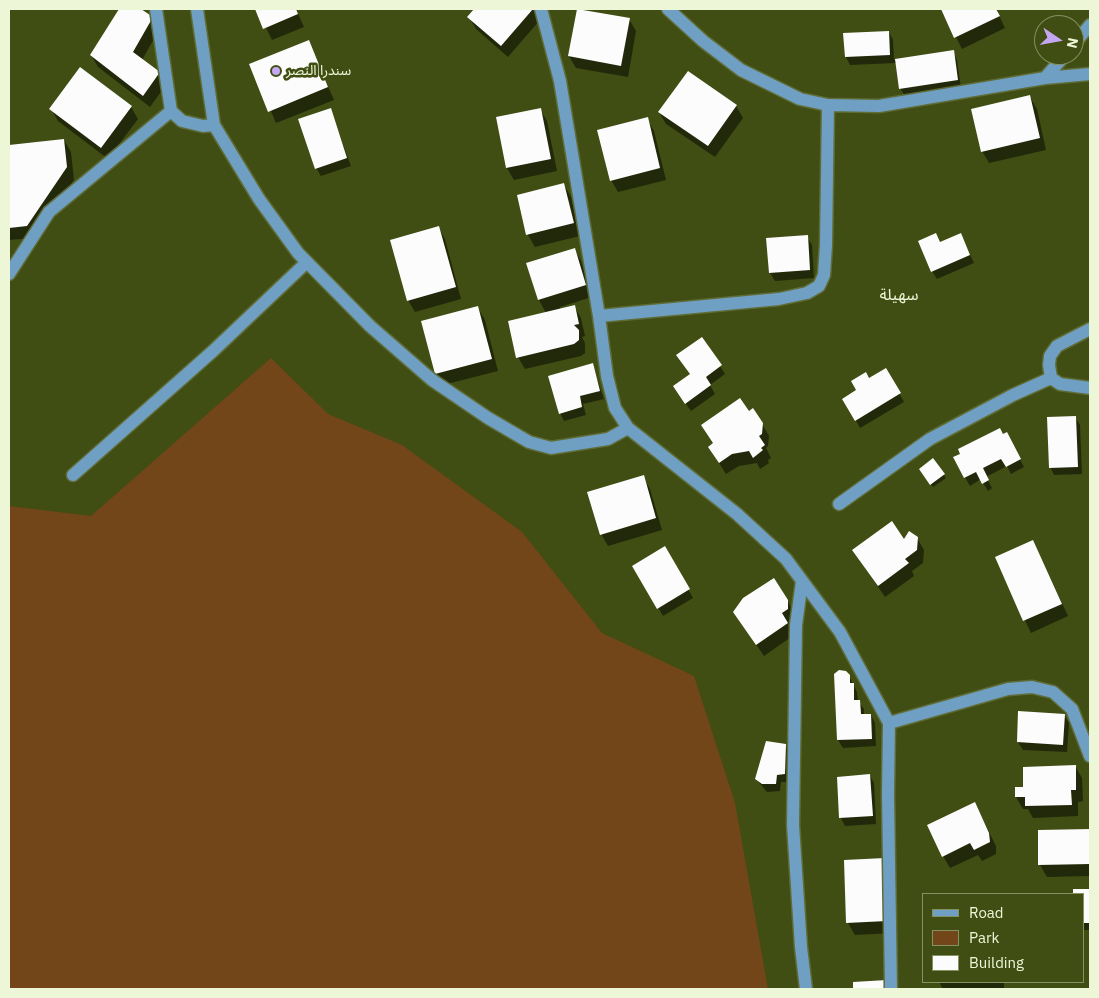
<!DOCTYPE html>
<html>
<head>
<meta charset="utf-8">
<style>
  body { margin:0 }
  #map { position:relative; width:1099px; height:998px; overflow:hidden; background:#404d13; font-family:"IBM Plex Sans",sans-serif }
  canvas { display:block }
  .frame { position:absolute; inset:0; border:10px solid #edf7d8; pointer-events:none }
  .legend { position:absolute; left:922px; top:893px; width:162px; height:90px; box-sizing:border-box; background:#404d13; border:1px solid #859162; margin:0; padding:6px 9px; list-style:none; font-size:15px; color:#edf7d8 }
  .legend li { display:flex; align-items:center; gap:10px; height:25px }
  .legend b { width:25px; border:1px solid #859162 }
  .north { position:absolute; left:1034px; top:15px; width:50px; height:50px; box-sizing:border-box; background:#404d13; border:1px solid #859162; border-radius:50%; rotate:102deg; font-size:14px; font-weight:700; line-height:20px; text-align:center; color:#edf7d8 }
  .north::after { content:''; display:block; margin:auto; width:18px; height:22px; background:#c3a7f2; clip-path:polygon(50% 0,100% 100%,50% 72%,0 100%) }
</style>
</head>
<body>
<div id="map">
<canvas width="1099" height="998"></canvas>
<div class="frame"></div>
<ul class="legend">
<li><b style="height:6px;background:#6f9fc3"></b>Road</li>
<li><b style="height:14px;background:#73461a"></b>Park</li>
<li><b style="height:14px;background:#fcfcfc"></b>Building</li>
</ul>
<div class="north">N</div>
</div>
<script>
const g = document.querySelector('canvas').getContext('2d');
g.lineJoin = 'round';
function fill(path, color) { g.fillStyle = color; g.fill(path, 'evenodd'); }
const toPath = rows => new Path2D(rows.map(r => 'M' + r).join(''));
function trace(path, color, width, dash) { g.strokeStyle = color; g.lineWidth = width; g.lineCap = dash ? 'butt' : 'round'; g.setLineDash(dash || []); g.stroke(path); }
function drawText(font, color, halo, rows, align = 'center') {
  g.font = font + ' "IBM Plex Sans","Noto Sans Arabic",sans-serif'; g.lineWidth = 5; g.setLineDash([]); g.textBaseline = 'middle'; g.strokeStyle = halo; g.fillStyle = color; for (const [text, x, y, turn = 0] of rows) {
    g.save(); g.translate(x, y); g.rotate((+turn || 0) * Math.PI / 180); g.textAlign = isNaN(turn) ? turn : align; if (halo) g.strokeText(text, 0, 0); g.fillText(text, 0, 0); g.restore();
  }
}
const green = toPath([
  [271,358,328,414,402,445,522,532,602,633,694,676,735,803,768,989,9,989,9,506,91,516]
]);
const shadow = toPath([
  [121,9,139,9,152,17,159,30,142,60,159,73,166,85,150,107,98,67,91,55],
  [257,9,296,9,304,27,272,40],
  [476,9,534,9,540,20,508,57,476,29,469,17],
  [942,9,996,9,1005,28,962,49],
  [629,19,636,31,628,77,576,68,569,56],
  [889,32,893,40,894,60,953,52,957,60,961,88,905,96,900,88,896,63,850,65,846,57],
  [308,41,334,100,276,123,251,65],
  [1030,97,1037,109,1046,150,989,163,982,151],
  [736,106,743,118,715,157,666,124,659,112],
  [131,107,138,119,108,159,58,121,51,109],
  [540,109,547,121,557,171,514,180,507,168],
  [330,110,351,166,321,176,316,168],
  [647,119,654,131,666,180,618,192,611,180],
  [64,140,71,152,74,180,34,238,9,240,9,146],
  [564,185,571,197,580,236,535,247,528,235,518,196],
  [438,227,445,239,461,299,415,312,408,300],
  [960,234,974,263,937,279,932,271,940,243],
  [807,237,812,245,814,278,775,281,770,273],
  [574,249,581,261,592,297,560,307,560,309,574,306,581,318,585,336,582,337,585,343,585,353,581,356,525,369,518,357,546,313,539,300,528,264],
  [478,308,485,320,498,371,443,385,436,373],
  [702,338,725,374,710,385,715,394,691,411,679,394,691,375],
  [592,365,604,399,583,404,586,415,564,421,560,413],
  [886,370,904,402,860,428,844,399],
  [749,413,762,424,769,436,768,446,766,448,771,458,768,460,769,463,760,469,757,463,739,466,726,474,709,447],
  [1075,417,1080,425,1082,474,1054,475,1050,467],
  [1003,436,1011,442,1024,467,1011,474,1007,466,986,477,992,488,988,491,981,479,970,486,954,458],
  [922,473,944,475,946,478,933,487],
  [643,477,650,489,662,530,608,546,601,534],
  [917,538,924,550,923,563,912,571,914,576,885,597,853,550],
  [1033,541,1068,616,1031,633,996,558],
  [665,548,693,598,663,616,634,566],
  [787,600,794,613,794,621,788,625,794,635,764,656,742,624],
  [849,676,857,692,858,701,864,709,864,716,871,715,875,723,876,746,843,748,838,740],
  [1020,712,1064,715,1069,723,1067,752,1023,750,1018,742],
  [785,745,790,753,789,782,781,782,780,791,767,792,756,779],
  [1075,766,1082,778,1083,801,1078,802,1078,816,1033,818,1028,809,1023,809,1016,797,1025,788],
  [870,776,874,783,876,824,845,826,841,818,838,778],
  [975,804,996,846,996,854,982,861,978,855,950,868,943,856],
  [1090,830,1090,876,1047,877,1040,865,1039,831],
  [845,861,893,933,855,935,848,923],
  [1075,890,1090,890,1090,930,1083,930,1083,894,1075,894],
  [939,982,1004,982,1004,988,943,989]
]);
const building = toPath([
  [119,9,141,9,153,17,133,52,160,72,143,96,90,55],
  [255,9,296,9,298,14,263,29],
  [474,9,533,9,501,46,467,17],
  [577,9,630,18,621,66,568,56],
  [941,9,996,9,1000,16,954,38],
  [889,31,890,55,845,57,843,33],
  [309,40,328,87,268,112,249,64],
  [954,50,958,80,899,89,895,59],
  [80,67,132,106,101,148,49,109],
  [688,71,737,105,708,146,658,112],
  [1030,95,1040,138,981,152,971,109],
  [331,108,347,158,315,169,298,119],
  [541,108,551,159,506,168,496,117],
  [648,117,660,168,610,181,597,130],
  [64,139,67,167,27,226,9,228,9,145],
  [564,183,574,223,526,235,517,195],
  [439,226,456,287,407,301,390,240],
  [936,233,940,242,961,233,970,255,931,272,918,241],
  [808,235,810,270,769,273,766,238],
  [575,248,586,285,538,300,526,263],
  [575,305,579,324,574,325,579,330,579,340,574,344,516,358,508,321],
  [478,306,492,359,435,374,421,321],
  [702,337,722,365,706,377,711,385,685,404,673,386,690,374,676,355],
  [593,363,600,391,580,396,582,407,559,414,548,376],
  [886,368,901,393,855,421,842,399,856,390,851,381,866,372,869,378],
  [740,398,749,411,753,408,763,423,762,434,759,436,765,445,761,448,763,450,753,458,749,451,732,454,719,463,708,447,713,443,701,425],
  [1076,416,1078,467,1049,468,1047,417],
  [1000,428,1003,434,1007,432,1021,459,1006,467,1001,459,983,468,989,480,982,484,976,472,964,478,953,457,960,454,958,449],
  [933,458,945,474,930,485,919,469],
  [644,475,656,518,600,535,587,492],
  [892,521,904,539,909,531,918,537,917,550,905,559,909,563,878,586,852,550],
  [1033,540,1062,604,1023,621,995,557],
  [665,546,690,589,657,609,632,566],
  [774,578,788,600,788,609,782,613,788,623,756,645,733,612,743,598],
  [839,670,846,671,850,675,850,683,854,683,854,700,860,700,861,714,871,714,872,739,837,740,834,674],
  [1018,711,1065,714,1063,745,1017,742],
  [766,741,786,744,785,774,777,775,776,784,762,784,755,779],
  [1076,765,1076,790,1071,790,1072,805,1025,806,1025,797,1015,797,1015,787,1023,787,1023,767],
  [870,774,873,816,839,818,837,777],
  [975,802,989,833,990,842,974,850,970,843,942,857,927,825],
  [1090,829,1090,864,1038,865,1038,830],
  [885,858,887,921,846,923,844,860],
  [1073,889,1090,889,1090,923,1083,923,1083,894,1073,894],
  [887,980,887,989,853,989,853,982]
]);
const minor = toPath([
  [156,9,171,111,182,121,203,126,214,125,197,9],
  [541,9,560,81,599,316,607,376,615,408,628,428,737,514,786,559,840,632,889,723,1008,689,1032,687,1053,692,1072,709,1090,756],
  [668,9,703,41,741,70,800,99,828,105,879,106,1045,78,1090,74],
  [1074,44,1090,25],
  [1045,78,1065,55],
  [214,125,259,199,298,253,370,326,432,380,488,418,529,442,551,448,608,439,628,428],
  [9,274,49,212,171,111],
  [599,316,779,299,807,293,819,286,824,275,826,245,828,105],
  [1090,329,1057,346,1050,356,1049,365,1051,378,1060,384,1090,388],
  [73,475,213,351,307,262],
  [839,504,930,439,1013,395,1051,378],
  [802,581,796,625,793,825,801,947,806,989],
  [889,723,888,795,891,989]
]);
const markers = [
  [276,71,5,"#c3a7f2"]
];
const poiNames = [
  ["سندرا النصر",286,71]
];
const quarterNames = [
  ["سهيلة",899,295]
];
fill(green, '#73461a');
fill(shadow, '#0007');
fill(building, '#fcfcfc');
trace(minor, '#5f6c36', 15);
trace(minor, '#6f9fc3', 12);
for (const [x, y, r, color] of markers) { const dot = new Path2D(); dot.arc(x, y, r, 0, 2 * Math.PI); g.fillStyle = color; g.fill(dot); trace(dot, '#404d13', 2); }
drawText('14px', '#edf7d8', '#404d13', poiNames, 'left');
drawText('16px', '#edf7d8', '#404d13', quarterNames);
</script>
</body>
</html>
